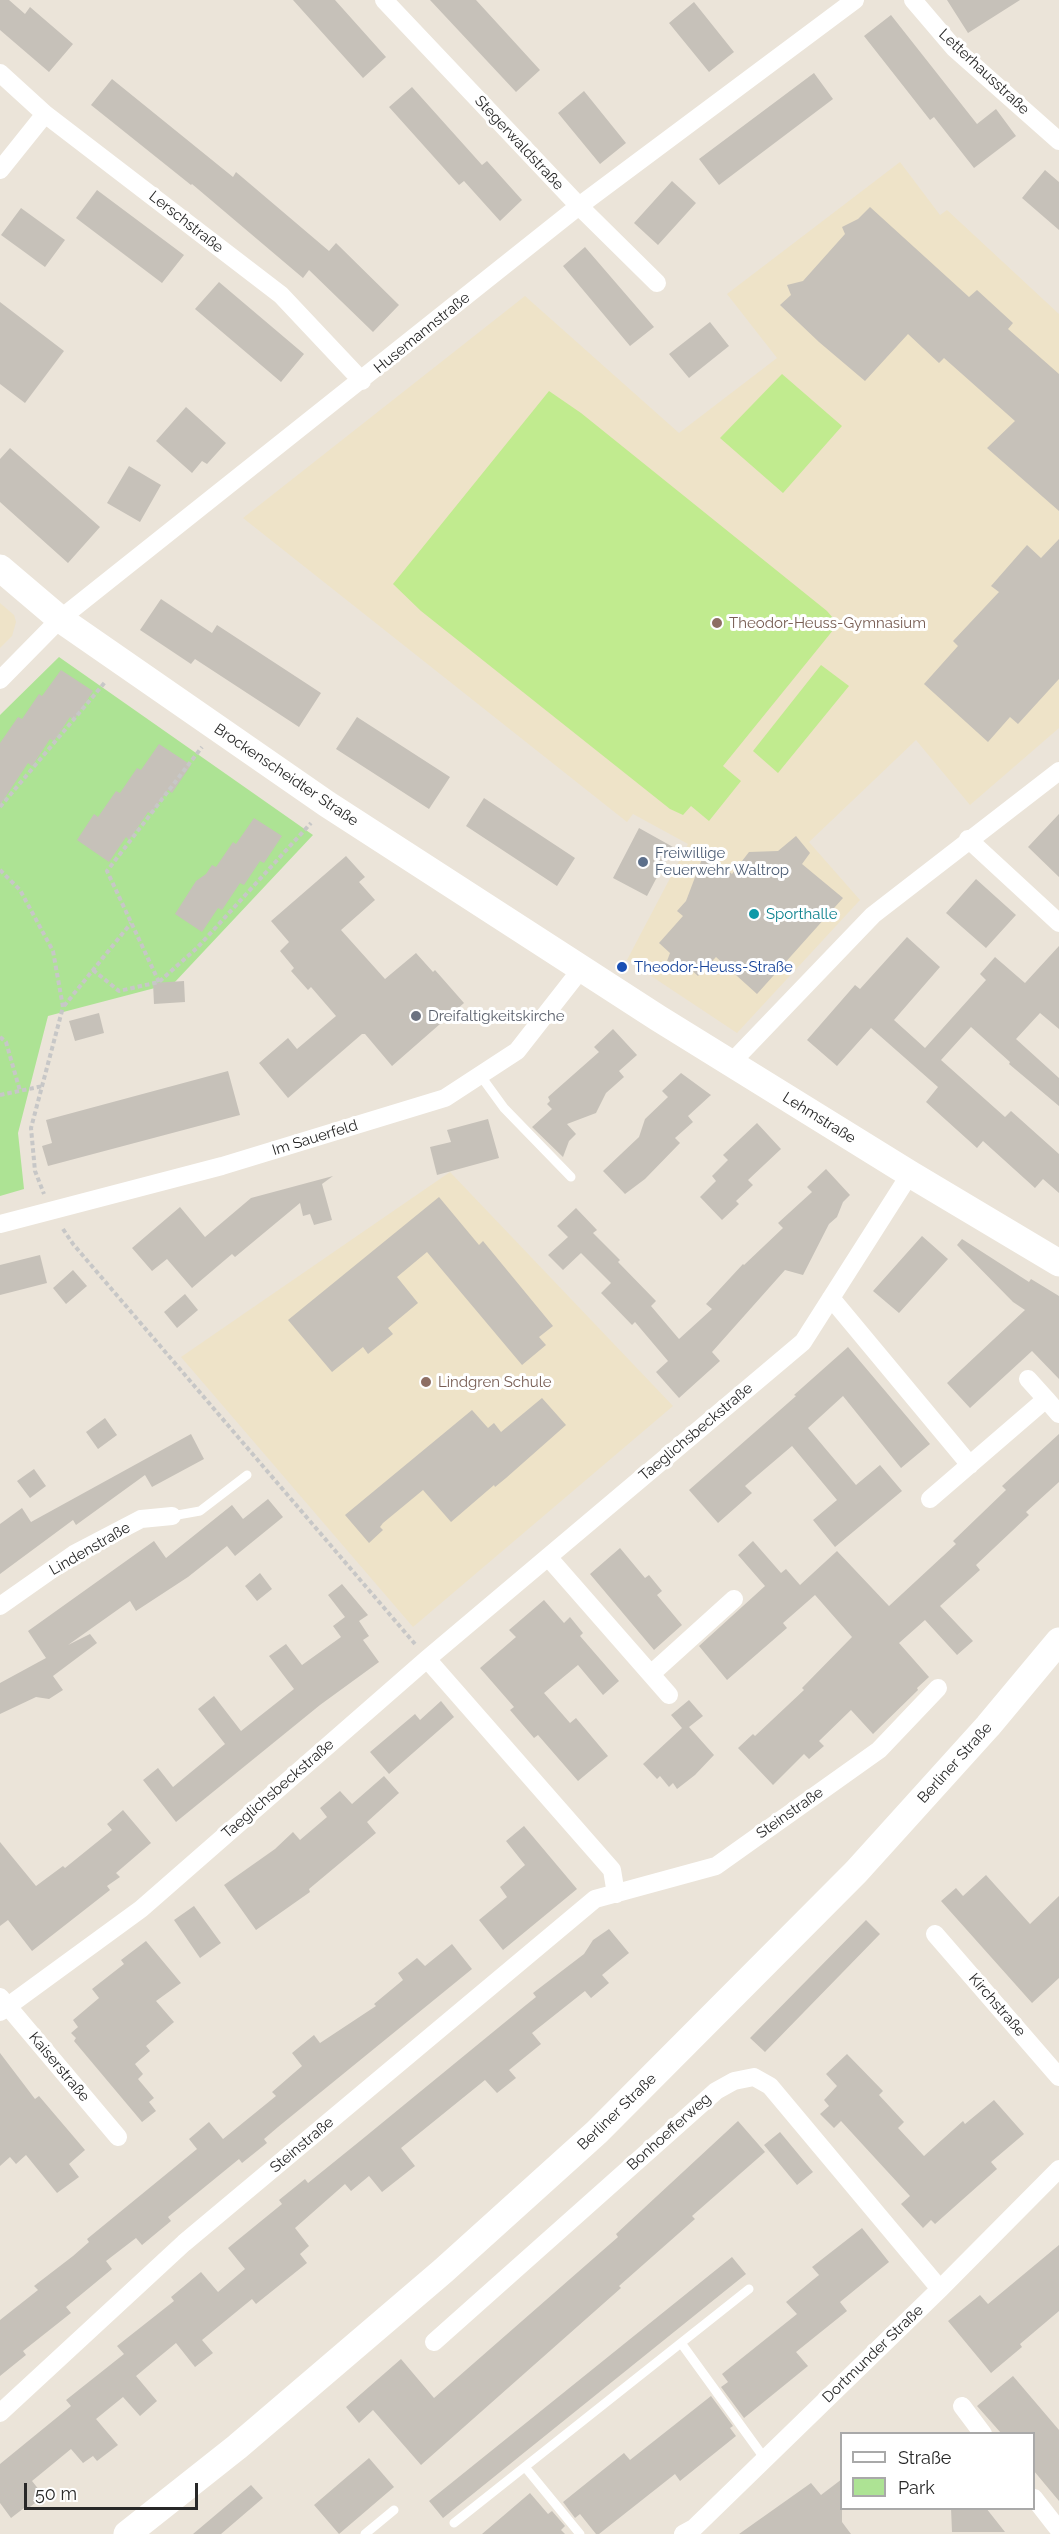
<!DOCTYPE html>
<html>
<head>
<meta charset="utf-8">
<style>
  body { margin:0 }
  #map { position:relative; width:1059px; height:2534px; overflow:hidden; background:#ebe4d9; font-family:Raleway,sans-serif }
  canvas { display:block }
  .legend { position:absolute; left:840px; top:2432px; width:195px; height:78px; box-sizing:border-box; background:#fff; border:2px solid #a9a9a9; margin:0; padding:8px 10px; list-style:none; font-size:18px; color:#282828 }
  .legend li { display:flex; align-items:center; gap:12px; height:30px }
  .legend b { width:30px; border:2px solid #a9a9a9 }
  .scale { position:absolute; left:24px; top:2483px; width:174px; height:27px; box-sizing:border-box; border:3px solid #282828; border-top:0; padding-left:8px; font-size:18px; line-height:21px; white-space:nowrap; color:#282828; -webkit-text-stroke:4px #fff; paint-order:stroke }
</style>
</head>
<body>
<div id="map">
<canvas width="1059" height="2534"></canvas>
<ul class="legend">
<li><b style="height:8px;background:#fff"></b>Straße</li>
<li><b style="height:16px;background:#ade394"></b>Park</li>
</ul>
<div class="scale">50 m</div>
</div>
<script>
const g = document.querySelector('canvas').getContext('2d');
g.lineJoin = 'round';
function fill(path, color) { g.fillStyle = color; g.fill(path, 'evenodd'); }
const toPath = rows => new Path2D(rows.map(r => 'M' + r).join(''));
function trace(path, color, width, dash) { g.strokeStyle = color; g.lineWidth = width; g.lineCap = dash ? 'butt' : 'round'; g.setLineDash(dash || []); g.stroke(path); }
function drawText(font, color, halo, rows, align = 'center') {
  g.font = font + ' Raleway,sans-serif'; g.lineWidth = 6; g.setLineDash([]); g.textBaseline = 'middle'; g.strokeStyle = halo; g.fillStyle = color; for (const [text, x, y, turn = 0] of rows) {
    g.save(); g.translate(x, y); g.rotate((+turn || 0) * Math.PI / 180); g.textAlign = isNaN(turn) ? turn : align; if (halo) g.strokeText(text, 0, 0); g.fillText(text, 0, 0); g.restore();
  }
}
const education = toPath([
  [900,162,940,215,947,210,1059,314,1059,728,970,805,916,740,809,842,860,900,737,1033,627,960,688,844,633,814,627,822,243,518,525,296,679,433,777,358,727,294],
  [0,603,14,615,16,622,12,636,0,648],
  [450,1172,673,1406,413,1627,181,1357]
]);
const green = toPath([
  [59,657,313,835,174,983,48,1016,18,1133,24,1189,0,1196,0,715]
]);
const pitch = toPath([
  [782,374,842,426,783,493,720,438],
  [549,391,581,413,827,611,838,624,723,766,741,781,709,821,691,806,683,815,670,809,421,611,393,584],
  [821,665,849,686,778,773,753,751]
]);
const building = toPath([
  [0,0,9,0,25,14,30,7,73,44,49,72,0,30],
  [293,0,335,0,386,57,363,78],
  [430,0,476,0,540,70,516,92],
  [947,0,1020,0,968,33],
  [694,2,734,52,709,72,669,23],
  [891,15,977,124,996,109,1016,136,974,168,934,117,930,120,864,36],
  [814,73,833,99,719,185,699,159],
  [112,79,233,177,236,172,329,251,336,243,399,305,373,332,309,270,303,278,192,184,191,185,91,105],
  [412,87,482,165,487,161,522,200,500,221,464,181,459,185,389,107],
  [584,91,626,143,600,164,558,113],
  [1045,170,1059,182,1059,230,1022,198],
  [672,181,696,203,658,245,634,223],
  [97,190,184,255,162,283,76,218],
  [870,207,969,297,977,290,1013,323,1008,329,1059,374,1059,511,987,448,1015,421,944,358,939,363,908,334,865,381,819,342,780,305,791,295,787,285,803,281,845,234,842,227,858,219],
  [21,208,65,240,45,267,1,235],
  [585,247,654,327,630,346,563,266],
  [219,282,304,354,281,382,195,309],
  [0,302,64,351,25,403,0,384],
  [710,322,729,346,689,378,669,354],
  [186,407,226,443,207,464,202,461,192,473,156,441],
  [10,448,100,527,68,563,0,502,0,459],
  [129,466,161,485,140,522,107,503],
  [1059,539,1059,679,1018,724,1010,717,988,742,924,684,958,646,953,641,999,592,991,586,1027,545,1041,558],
  [161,599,212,633,217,625,321,693,299,727,195,659,191,664,140,630],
  [61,670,93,691,74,720,70,717,54,741,50,739,32,766,28,763,0,805,0,743,18,717,22,719,39,694,42,696],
  [357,717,450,777,429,809,336,749],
  [159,744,191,765,172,793,168,790,151,814,148,812,129,840,126,837,109,862,77,840,94,814,98,817,116,791,120,793,137,768,141,770],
  [484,798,575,858,557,886,466,826],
  [1059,814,1059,877,1028,847],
  [254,818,282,836,264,863,260,861,244,885,240,883,222,910,218,908,202,932,175,914,196,881,206,874,212,865,216,867,233,842,236,844],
  [639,828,673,847,647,896,613,878],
  [796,836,810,853,802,864,843,898,757,994,716,957,698,976,688,967,667,961,670,953,659,943,683,916,677,911,686,901,705,851,732,874,749,852,778,851],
  [346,856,365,877,359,882,375,900,341,930,385,979,416,953,433,972,435,970,464,1003,392,1066,365,1034,362,1034,288,1098,259,1063,288,1038,297,1049,336,1016,311,987,308,990,291,971,294,968,280,951,289,942,271,921],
  [976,879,1016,915,986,948,946,913],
  [907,937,940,967,894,1020,925,1048,986,980,980,974,995,957,1025,983,1059,946,1059,1029,1040,1013,1016,1039,1059,1078,1059,1106,1009,1064,1010,1062,971,1027,941,1060,1005,1117,1011,1111,1059,1154,1059,1193,1043,1179,1035,1188,983,1141,977,1148,926,1102,938,1087,871,1028,837,1066,807,1040,855,985,860,989],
  [184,981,185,1002,154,1004,153,983],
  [99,1013,104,1033,75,1041,69,1021],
  [613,1029,637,1055,619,1071,624,1077,606,1093,596,1113,567,1124,576,1134,569,1141,563,1157,532,1127,552,1109,547,1104,550,1101,548,1097,599,1052,594,1047],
  [228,1071,240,1115,48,1166,42,1146,52,1143,46,1120],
  [681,1073,711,1095,688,1116,693,1122,675,1138,680,1143,645,1179,625,1194,603,1171,639,1137,645,1119,668,1097,662,1091],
  [488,1119,499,1158,437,1175,430,1147,451,1142,447,1130],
  [757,1123,781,1149,748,1180,753,1185,736,1201,739,1204,722,1220,700,1197,716,1181,712,1176,728,1160,723,1155],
  [826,1169,850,1195,843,1202,837,1217,829,1224,803,1275,785,1270,712,1352,720,1361,679,1398,656,1372,668,1361,635,1322,632,1325,601,1293,611,1283,581,1253,563,1270,548,1255,568,1237,557,1226,576,1208,597,1230,593,1233,620,1260,618,1262,656,1301,651,1306,679,1339,712,1309,706,1304,743,1264,744,1265,783,1228,778,1223,812,1192,807,1187],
  [333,1176,322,1184,332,1220,314,1225,310,1214,303,1216,300,1203,235,1257,232,1254,192,1288,167,1259,152,1271,132,1248,180,1207,205,1237,251,1198],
  [439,1197,479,1245,483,1241,553,1326,539,1337,546,1345,522,1365,427,1252,397,1277,418,1303,388,1328,393,1334,368,1354,363,1347,332,1372,288,1320],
  [922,1236,948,1259,899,1313,873,1291],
  [962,1239,1029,1282,1031,1279,1059,1296,1059,1379,1032,1351,970,1408,947,1383,1025,1310,1013,1302,957,1245],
  [40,1255,47,1283,0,1295,0,1265],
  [73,1270,87,1286,66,1304,53,1288],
  [185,1294,198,1310,177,1328,164,1312],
  [848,1347,930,1444,901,1468,843,1396,808,1428,856,1485,880,1465,902,1491,835,1547,813,1520,837,1500,792,1446,745,1486,752,1493,718,1523,689,1490,796,1396,794,1395],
  [542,1398,566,1425,506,1478,495,1487,494,1485,451,1522,423,1490,383,1523,380,1527,383,1530,369,1543,345,1515,472,1410,488,1428,494,1423,501,1432],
  [105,1418,117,1435,98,1449,86,1432],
  [191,1434,204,1459,152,1487,145,1475,76,1525,73,1520,0,1574,0,1524,22,1508,31,1522],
  [1059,1434,1059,1482,1026,1512,1029,1515,976,1565,980,1570,940,1606,973,1641,957,1655,925,1620,899,1643,929,1677,917,1688,918,1690,873,1734,851,1710,819,1741,824,1746,809,1759,804,1754,773,1785,738,1748,753,1734,755,1736,804,1690,802,1688,852,1637,815,1595,783,1623,787,1628,727,1680,699,1646,765,1586,738,1555,753,1541,781,1573,786,1569,800,1585,837,1551,889,1606,956,1544,953,1541,1006,1490,1002,1486],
  [34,1469,46,1486,30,1498,17,1481],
  [268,1499,283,1517,235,1556,227,1546,188,1577,136,1611,130,1601,68,1645,90,1634,97,1643,53,1676,63,1690,49,1699,36,1697,0,1714,0,1683,46,1658,28,1631,154,1541,166,1558,232,1505,243,1519],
  [620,1548,645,1578,649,1575,662,1591,657,1595,682,1625,654,1650,590,1574],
  [260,1573,272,1589,257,1601,245,1586],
  [342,1584,368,1615,359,1621,369,1636,363,1640,379,1662,320,1705,176,1822,143,1780,158,1768,173,1787,225,1744,198,1709,214,1696,241,1731,294,1689,269,1656,286,1644,302,1665,341,1637,333,1626,345,1617,328,1595],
  [544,1600,564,1623,570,1617,583,1633,580,1636,619,1681,603,1695,578,1665,544,1693,570,1723,576,1718,608,1756,578,1781,538,1735,534,1738,510,1710,514,1707,480,1668,516,1637,509,1630],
  [689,1700,703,1716,689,1727,714,1755,695,1775,677,1789,673,1783,669,1787,660,1776,657,1779,643,1764,682,1728,671,1715],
  [441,1701,454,1717,389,1774,370,1752,415,1714,420,1720],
  [384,1776,399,1793,367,1822,376,1833,309,1889,310,1892,256,1930,224,1885,275,1849,293,1832,300,1840,327,1817,320,1808,340,1791,352,1804],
  [123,1810,151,1843,116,1873,120,1877,107,1886,110,1890,32,1951,8,1920,0,1926,0,1842,36,1886,63,1866,65,1868,112,1830,107,1824],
  [524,1826,577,1889,503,1950,479,1920,507,1897,500,1887,525,1865,506,1841],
  [986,1875,1030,1924,1059,1896,1059,1978,1032,2003,941,1901,956,1888,963,1896],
  [194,1906,221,1943,200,1958,174,1920],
  [866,1920,880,1934,765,2052,750,2038],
  [609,1929,629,1953,602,1975,609,1983,591,1998,585,1991,532,2033,541,2044,509,2070,516,2078,497,2093,485,2080,401,2148,415,2166,382,2192,369,2176,351,2191,345,2184,295,2228,309,2246,300,2254,307,2263,256,2304,252,2299,202,2340,213,2353,195,2367,176,2343,136,2376,157,2401,140,2416,123,2397,96,2419,118,2445,97,2461,93,2456,83,2463,71,2449,32,2481,44,2496,26,2510,24,2508,11,2518,0,2503,0,2464,71,2406,66,2400,124,2354,117,2346,174,2301,171,2297,201,2272,218,2292,245,2269,228,2248,282,2204,279,2200,305,2179,308,2183,360,2141,526,2005,536,1997,533,1993,584,1954,593,1940],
  [146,1941,181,1983,156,2001,174,2022,146,2046,150,2051,135,2064,143,2074,138,2079,154,2098,149,2102,156,2111,142,2122,74,2041,76,2038,71,2033,78,2027,73,2020,99,1998,92,1989,124,1964,121,1960],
  [452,1944,472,1969,278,2127,264,2139,267,2143,242,2163,239,2159,168,2217,171,2221,142,2245,136,2238,106,2261,112,2269,66,2307,71,2313,23,2351,26,2355,0,2376,0,2320,38,2290,34,2286,73,2256,89,2242,87,2239,197,2149,189,2139,209,2122,223,2139,276,2096,272,2092,302,2066,292,2053,314,2035,320,2043,376,2006,374,2004,403,1980,398,1973,417,1958,425,1966],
  [0,2053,35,2099,39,2096,85,2150,69,2164,79,2177,57,2193,26,2155,16,2164,10,2157,0,2166],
  [847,2054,883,2091,879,2095,904,2122,898,2128,924,2156,963,2121,965,2124,994,2100,1024,2134,991,2162,997,2169,935,2224,931,2220,923,2228,901,2204,910,2196,886,2170,841,2121,834,2128,820,2114,829,2106,824,2100,837,2086,826,2074],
  [738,2121,765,2152,692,2216,695,2219,619,2286,621,2288,421,2465,373,2410,359,2423,346,2407,401,2359,434,2398,618,2237,616,2234],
  [780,2132,813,2172,797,2185,764,2145],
  [862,2228,889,2262,840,2302,847,2311,796,2352,808,2366,744,2418,721,2387,728,2382,722,2374,797,2314,786,2302,819,2275,812,2267],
  [1059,2245,1059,2311,1020,2344,1022,2347,991,2373,948,2321,980,2295,988,2304],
  [732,2257,746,2274,443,2518,429,2501],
  [1013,2376,1059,2430,1059,2501,1034,2471,1034,2433,1001,2433,977,2406],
  [711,2396,733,2426,730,2428,736,2436,680,2481,675,2474,599,2534,596,2534,580,2514,575,2518,563,2502,624,2453,630,2460],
  [369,2458,394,2487,339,2534,314,2505],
  [842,2479,842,2522,851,2534,739,2534,811,2483,821,2495],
  [251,2485,263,2498,221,2534,193,2534],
  [530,2493,548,2514,552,2511,565,2526,561,2530,565,2534,482,2534],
  [951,2508,986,2508,1005,2532,952,2532]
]);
const path = toPath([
  [0,807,106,681],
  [0,870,20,890,53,951,63,1007,31,1128,35,1171,44,1194],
  [93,970,119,991,159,982,197,948,311,823],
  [159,982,107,871,202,747],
  [64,1006,131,923],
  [0,1037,6,1042,20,1091],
  [0,1095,43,1086],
  [63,1229,73,1244,415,1644]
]);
const lane = toPath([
  [480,1075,504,1108,571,1177],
  [172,1516,200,1511,247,1475],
  [681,2343,765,2459],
  [525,2467,580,2534],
  [454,2523,749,2289],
  [365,2534,394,2510]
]);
const street = toPath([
  [384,0,579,206,657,283],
  [913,0,954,48,1059,141],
  [0,73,45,114,281,295,362,381],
  [0,170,45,114],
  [0,680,60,619,579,206,855,0],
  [968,839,1059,923],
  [731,1063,873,915,1059,771],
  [0,1224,222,1166,445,1098,517,1051,582,968],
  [831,1298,970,1465],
  [1028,1379,1046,1399],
  [930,1499,1046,1399,1059,1414],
  [548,1557,669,1695],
  [0,1606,74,1554,141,1519,172,1516],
  [427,1659,612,1870,616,1894],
  [651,1674,734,1599],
  [935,1934,1059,2077],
  [0,1997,118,2137],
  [0,2012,141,1909,427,1659,803,1342,910,1174],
  [434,2342,716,2091,734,2081,754,2077,770,2086,940,2289],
  [962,2406,983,2434],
  [0,2413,184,2243,595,1899,716,1866,879,1750,938,1688],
  [1034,2498,1059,2530],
  [683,2534,694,2528,940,2289,1059,2169]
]);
const secondary = toPath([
  [0,568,60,619,327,804,658,1018,910,1174,1059,1263],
  [127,2534,237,2447,443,2271,597,2132,856,1872,988,1726,1059,1641]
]);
const markers = [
  [717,623,6,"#8d6e63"],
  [643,862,6,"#5c6f8a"],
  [754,914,6,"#0f9aa8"],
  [622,967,6,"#1a4fb4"],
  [416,1016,6,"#6b7280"],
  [426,1382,6,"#8d6e63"]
];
const streetNames = [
  ["Letterhausstraße",984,72,43],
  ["Stegerwaldstraße",519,143,47],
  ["Lerschstraße",186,222,38],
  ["Husemannstraße",422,333,-39],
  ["Brockenscheidter Straße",286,775,34],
  ["Lehmstraße",819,1118,32],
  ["Im Sauerfeld",315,1138,-17],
  ["Taeglichsbeckstraße",696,1432,-40],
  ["Lindenstraße",90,1549,-30],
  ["Berliner Straße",955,1763,-48],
  ["Taeglichsbeckstraße",278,1789,-41],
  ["Steinstraße",790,1813,-35],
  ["Kirchstraße",997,2005,49],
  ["Kaiserstraße",59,2067,50],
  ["Berliner Straße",617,2112,-44],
  ["Bonhoefferweg",669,2132,-42],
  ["Steinstraße",302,2145,-40],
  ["Dortmunder Straße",873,2354,-44]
];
const educationNames = [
  ["Theodor-Heuss-Gymnasium",729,623],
  ["Lindgren Schule",438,1382]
];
const serviceNames = [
  ["Freiwillige",655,853],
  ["Feuerwehr Waltrop",655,870]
];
const cultureNames = [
  ["Sporthalle",766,914]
];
const transitNames = [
  ["Theodor-Heuss-Straße",634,967]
];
const worshipNames = [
  ["Dreifaltigkeitskirche",428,1016]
];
fill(education, '#eee3c8');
fill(green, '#ade394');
fill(pitch, '#c1eb8f');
fill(building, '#c6c1b9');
trace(path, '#c7c7c7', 4, [4.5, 3]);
trace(lane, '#fff', 9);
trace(street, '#fff', 18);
trace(secondary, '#fff', 27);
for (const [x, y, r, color] of markers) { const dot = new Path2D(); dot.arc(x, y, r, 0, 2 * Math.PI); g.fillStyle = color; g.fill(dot); trace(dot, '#fff', 2); }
drawText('15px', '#282828', '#fff', streetNames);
drawText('15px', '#785e54', '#fff', educationNames, 'left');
drawText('15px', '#4e5e75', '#fff', serviceNames, 'left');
drawText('15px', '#0d838f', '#fff', cultureNames, 'left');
drawText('15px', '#164399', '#fff', transitNames, 'left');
drawText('15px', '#5b616d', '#fff', worshipNames, 'left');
</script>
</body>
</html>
